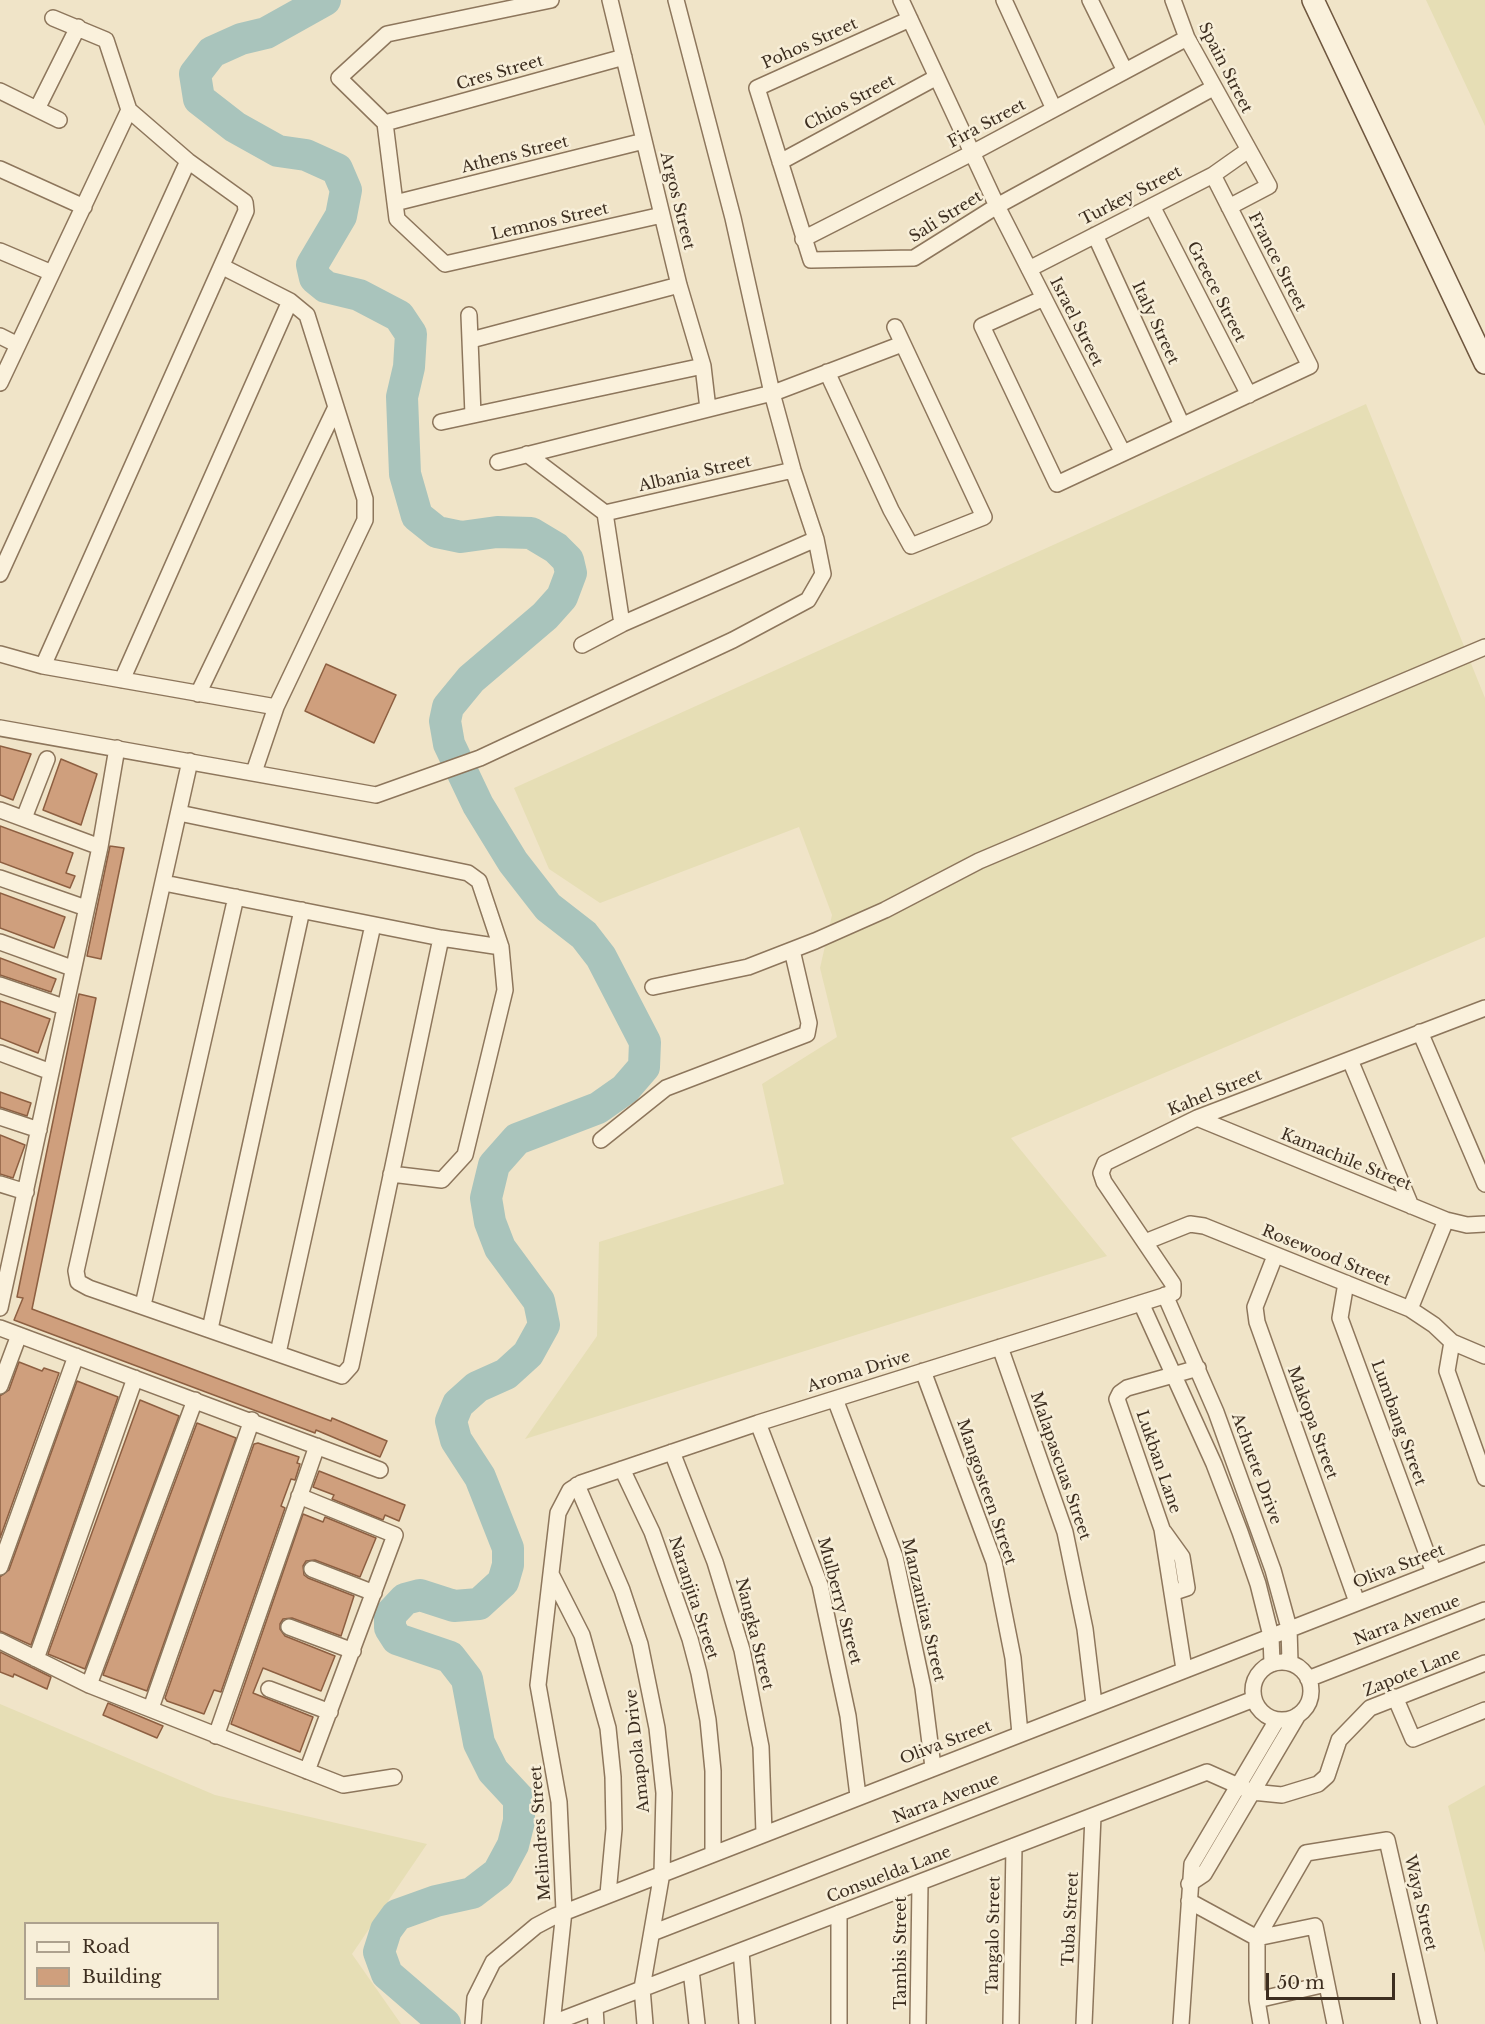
<!DOCTYPE html>
<html>
<head>
<meta charset="utf-8">
<style>
  body { margin:0 }
  #map { position:relative; width:1485px; height:2024px; overflow:hidden; background:#f0e4c8; font-family:"Libre Baskerville",serif }
  canvas { display:block }
  .legend { position:absolute; left:24px; top:1922px; width:195px; height:78px; box-sizing:border-box; background:#f7eed8; border:2px solid #ada18e; margin:0; padding:8px 10px; list-style:none; font-size:18px; color:#3d2e20 }
  .legend li { display:flex; align-items:center; gap:12px; height:30px }
  .legend b { width:30px; border:2px solid #ada18e }
  .scale { position:absolute; left:1266px; top:1973px; width:129px; height:27px; box-sizing:border-box; border:3px solid #3d2e20; border-top:0; padding-left:8px; font-size:18px; line-height:21px; white-space:nowrap; color:#3d2e20; -webkit-text-stroke:4px #f7eed8; paint-order:stroke }
</style>
</head>
<body>
<div id="map">
<canvas width="1485" height="2024"></canvas>
<ul class="legend">
<li><b style="height:8px;background:#faf1dc"></b>Road</li>
<li><b style="height:16px;background:#cf9f7d"></b>Building</li>
</ul>
<div class="scale">50 m</div>
</div>
<script>
const g = document.querySelector('canvas').getContext('2d');
g.lineJoin = 'round';
function fill(path, color) { g.fillStyle = color; g.fill(path, 'evenodd'); }
const toPath = rows => new Path2D(rows.map(r => 'M' + r).join(''));
function trace(path, color, width, dash) { g.strokeStyle = color; g.lineWidth = width; g.lineCap = dash ? 'butt' : 'round'; g.setLineDash(dash || []); g.stroke(path); }
function drawText(font, color, halo, rows, align = 'center') {
  g.font = font + ' "Libre Baskerville",serif'; g.lineWidth = 5; g.setLineDash([]); g.textBaseline = 'middle'; g.strokeStyle = halo; g.fillStyle = color; for (const [text, x, y, turn = 0] of rows) {
    g.save(); g.translate(x, y); g.rotate((+turn || 0) * Math.PI / 180); g.textAlign = isNaN(turn) ? turn : align; if (halo) g.strokeText(text, 0, 0); g.fillText(text, 0, 0); g.restore();
  }
}
const farmland = toPath([
  [1426,0,1485,0,1485,126],
  [1366,404,1485,698,1485,937,1011,1138,1107,1256,525,1439,597,1336,599,1242,784,1184,762,1084,837,1037,820,968,832,915,799,827,600,903,549,869,514,788],
  [0,1704,215,1795,427,1844,352,1954,401,2024,0,2024],
  [26,1924,218,1924,218,1998,26,1998],
  [1485,1785,1485,1953,1448,1806]
]);
const river = toPath([
  [325,0,266,33,241,39,212,52,195,74,199,99,235,127,278,151,306,155,337,169,346,190,341,216,312,265,315,278,326,287,359,295,399,316,411,334,409,367,402,397,405,474,417,516,437,532,461,537,497,532,531,533,556,548,568,560,571,573,562,597,545,616,471,679,448,707,445,721,449,744,478,805,513,862,548,907,584,935,601,957,645,1042,644,1067,625,1089,598,1108,517,1139,494,1165,486,1198,490,1222,500,1248,539,1301,544,1325,528,1354,506,1374,477,1387,458,1404,451,1421,456,1440,480,1477,508,1548,508,1565,503,1582,479,1604,454,1606,420,1595,405,1599,390,1615,390,1628,397,1639,450,1657,467,1679,479,1743,493,1771,519,1799,519,1821,513,1845,498,1873,472,1893,436,1901,397,1915,386,1930,379,1952,387,1974,445,2024]
]);
const building = toPath([
  [326,664,396,695,374,743,305,711,326,664],
  [0,746,31,754,13,800,0,795,0,746],
  [61,759,97,774,81,825,43,810,61,759],
  [0,826,73,853,66,873,75,876,70,888,0,862,0,826],
  [110,846,124,848,101,959,87,956,110,846],
  [0,893,65,917,54,948,0,928,0,893],
  [0,958,56,979,51,992,0,975,0,958],
  [79,994,96,998,32,1309,331,1421,332,1418,387,1441,380,1457,316,1430,315,1433,14,1320,23,1298,17,1297,79,994],
  [0,1001,50,1019,38,1053,0,1038,0,1001],
  [0,1092,31,1103,27,1116,0,1107,0,1092],
  [0,1135,25,1145,13,1178,0,1174,0,1135],
  [19,1362,42,1371,44,1368,59,1373,0,1538,0,1396,9,1390,19,1362],
  [77,1381,118,1397,31,1645,0,1631,0,1577,9,1570,77,1381],
  [140,1400,179,1416,85,1669,48,1654,140,1400],
  [197,1423,236,1438,147,1691,103,1675,197,1423],
  [258,1443,299,1457,297,1463,300,1464,295,1480,291,1479,281,1506,285,1508,221,1692,214,1690,204,1714,167,1701,165,1698,254,1444,258,1443],
  [319,1471,405,1505,399,1521,385,1515,383,1520,332,1499,334,1495,313,1487,319,1471],
  [303,1514,323,1522,325,1517,376,1538,360,1577,315,1560,306,1561,303,1566,304,1575,308,1578,354,1596,341,1636,292,1618,283,1619,280,1624,280,1629,285,1636,335,1656,321,1691,263,1668,253,1693,313,1717,300,1752,231,1724,303,1514],
  [0,1652,51,1677,47,1689,14,1674,13,1677,0,1672,0,1652],
  [108,1703,163,1726,157,1738,103,1715,108,1703]
]);
const street = toPath([
  [551,0,387,34,339,78,385,123,397,219,445,264,662,215],
  [610,0,679,285,703,366,708,409],
  [901,0,997,206,1123,453],
  [1004,0,1054,109],
  [1090,0,1125,71],
  [1173,0,1187,38,1269,186,1229,207],
  [910,19,757,88,811,260,914,258,997,206,1213,88],
  [0,91,59,120],
  [37,109,78,27],
  [385,123,624,57],
  [780,162,937,77],
  [0,169,84,207],
  [395,203,644,141],
  [1152,206,1249,395],
  [1095,235,1182,425],
  [803,239,972,153,1187,38],
  [0,251,52,273],
  [223,267,290,301,307,315,365,499,365,520,276,707,254,772],
  [1029,269,1213,175,1247,151],
  [1044,298,982,326,1057,484,1310,366,1213,175],
  [469,315,473,415],
  [0,336,18,345],
  [471,340,679,285],
  [827,372,891,510,911,546,984,517,895,327],
  [0,383,129,110],
  [441,422,703,366],
  [527,454,605,513,622,624],
  [498,462,776,392,902,344],
  [605,513,793,470],
  [0,574,188,161],
  [582,645,622,624,816,539],
  [0,654,43,666,276,707],
  [43,666,246,211,245,202,188,161,129,110,106,40,53,18],
  [122,680,290,301],
  [198,694,336,407],
  [0,728,376,795,480,758,733,640,808,600,823,574,816,539,793,470,772,393,733,218,676,0],
  [190,761,76,1271,78,1282,89,1288,342,1376,351,1366,441,938],
  [0,810,100,847],
  [179,813,468,873,479,881,501,947,505,990,465,1155,442,1180,391,1174],
  [24,818,47,759],
  [0,878,86,908],
  [164,883,441,938,501,947],
  [0,942,72,968],
  [0,985,64,1007],
  [653,987,748,967,815,941,885,910,979,861,1485,647],
  [1420,1032,1485,1184],
  [0,1053,51,1072],
  [1350,1060,1411,1206],
  [0,1117,39,1130],
  [1197,1118,1446,1220,1467,1225,1485,1224],
  [601,1140,666,1088,807,1034,809,1023,792,950],
  [0,1184,26,1192],
  [1145,1242,1190,1224,1204,1226,1410,1309,1434,1325,1452,1342,1485,1356],
  [1275,1256,1255,1307,1257,1322,1357,1602],
  [1346,1283,1340,1318,1434,1573],
  [1165,1295,1216,1412,1273,1570,1289,1628,1290,1662],
  [1141,1303,1214,1464,1240,1532,1258,1584,1271,1636,1272,1664],
  [143,1305,236,897],
  [0,1308,100,847,117,748],
  [1410,1309,1446,1220],
  [0,1328,380,1470],
  [210,1329,302,910],
  [1452,1342,1447,1371,1485,1478],
  [1000,1347,1065,1532,1085,1629,1094,1704],
  [278,1353,373,925],
  [923,1371,994,1562,1013,1658,1020,1734],
  [0,1386,19,1335],
  [835,1399,895,1557,923,1688,933,1767],
  [758,1423,820,1585,848,1716,858,1796],
  [672,1452,715,1562,742,1650,761,1747,764,1833],
  [622,1469,652,1532,690,1639,699,1673,708,1720,713,1771,713,1853],
  [577,1485,622,1590,640,1644,657,1728,664,1793,662,1873,642,1988,645,2024],
  [299,1496,395,1535,307,1771],
  [1164,1532,1182,1557,1187,1588,1172,1593],
  [0,1567,76,1356],
  [312,1569,374,1593],
  [551,1574,582,1635,608,1728,613,1777,614,1829,608,1894],
  [289,1627,353,1651],
  [0,1641,89,1685,343,1785,394,1777],
  [36,1659,135,1378],
  '1253 1691a29 29 0 1 1 58 0a29 29 0 1 1-58 0Z',
  [1184,1669,1162,1529,1117,1399,1120,1393,1127,1388,1198,1368],
  [1308,1679,1485,1610],
  [89,1685,195,1400],
  [269,1689,330,1712],
  [1395,1697,1413,1739,1485,1710],
  [151,1708,252,1420],
  [216,1736,317,1446],
  [1189,1884,1204,1874,1298,1715],
  [1189,1901,1257,1938,1315,1926,1335,2024],
  [652,1933,1254,1699],
  [741,1951,747,2024],
  [691,1970,697,2024],
  [1257,2000,1326,1984],
  [595,2007,596,2024],
  [553,2023,1207,1772,1252,1792,1282,1795,1318,1784,1327,1776,1339,1740,1370,1708,1485,1663],
  [473,2024,475,1998,493,1962,536,1926,555,1916,1485,1553],
  [552,2024,564,1911,559,1802,538,1685,558,1513,570,1490,581,1483,758,1423,1173,1293,1173,1284,1104,1182,1101,1173,1105,1163,1197,1118,1485,1008],
  [839,2024,839,1913],
  [918,2024,920,1883],
  [1011,2024,1014,1846],
  [1084,2024,1093,1816],
  [1181,2024,1192,1864,1277,1720],
  [1261,2024,1257,2000,1257,1938,1306,1853,1387,1840,1429,2024]
]);
const secondary = toPath([
  [1313,0,1485,363]
]);
const streetNames = [
  ["Pohos Street",810,44,-24],
  ["Spain Street",1225,68,63],
  ["Cres Street",500,73,-16],
  ["Chios Street",850,103,-28],
  ["Fira Street",987,124,-28],
  ["Athens Street",515,155,-14],
  ["Turkey Street",1131,196,-27],
  ["Argos Street",677,201,76],
  ["Sali Street",946,217,-32],
  ["Lemnos Street",550,222,-13],
  ["France Street",1277,262,63],
  ["Greece Street",1216,292,63],
  ["Israel Street",1076,322,63],
  ["Italy Street",1155,323,65],
  ["Albania Street",695,474,-13],
  ["Kahel Street",1215,1093,-22],
  ["Kamachile Street",1346,1160,22],
  ["Rosewood Street",1326,1256,22],
  ["Aroma Drive",859,1372,-17],
  ["Makopa Street",1312,1423,70],
  ["Lumbang Street",1398,1423,70],
  ["Lukban Lane",1158,1462,71],
  ["Malapascuas Street",1060,1466,71],
  ["Achuete Drive",1256,1469,70],
  ["Mangosteen Street",986,1492,71],
  ["Oliva Street",1399,1567,-21],
  ["Naranjita Street",693,1598,72],
  ["Mulberry Street",839,1601,75],
  ["Manzanitas Street",923,1610,77],
  ["Narra Avenue",1407,1621,-21],
  ["Nangka Street",754,1634,76],
  ["Zapote Lane",1412,1673,-22],
  ["Oliva Street",946,1743,-21],
  ["Amapola Drive",638,1751,-96],
  ["Narra Avenue",946,1799,-21],
  ["Melindres Street",541,1833,-94],
  ["Consuelda Lane",889,1875,-21],
  ["Waya Street",1420,1903,77],
  ["Tuba Street",1071,1919,-87],
  ["Tangalo Street",994,1935,-89],
  ["Tambis Street",901,1953,-90]
];
fill(farmland, '#e6deb5');
trace(river, '#a9c4bc', 32);
fill(building, '#cf9f7d');
trace(building, '#8d5f41', 1.5);
trace(street, '#8d765c', 18);
trace(secondary, '#6f573f', 24);
trace(street, '#faf1dc', 15);
trace(secondary, '#faf1dc', 21);
drawText('16px', '#3d2e20', '#f7eed8', streetNames);
</script>
</body>
</html>
